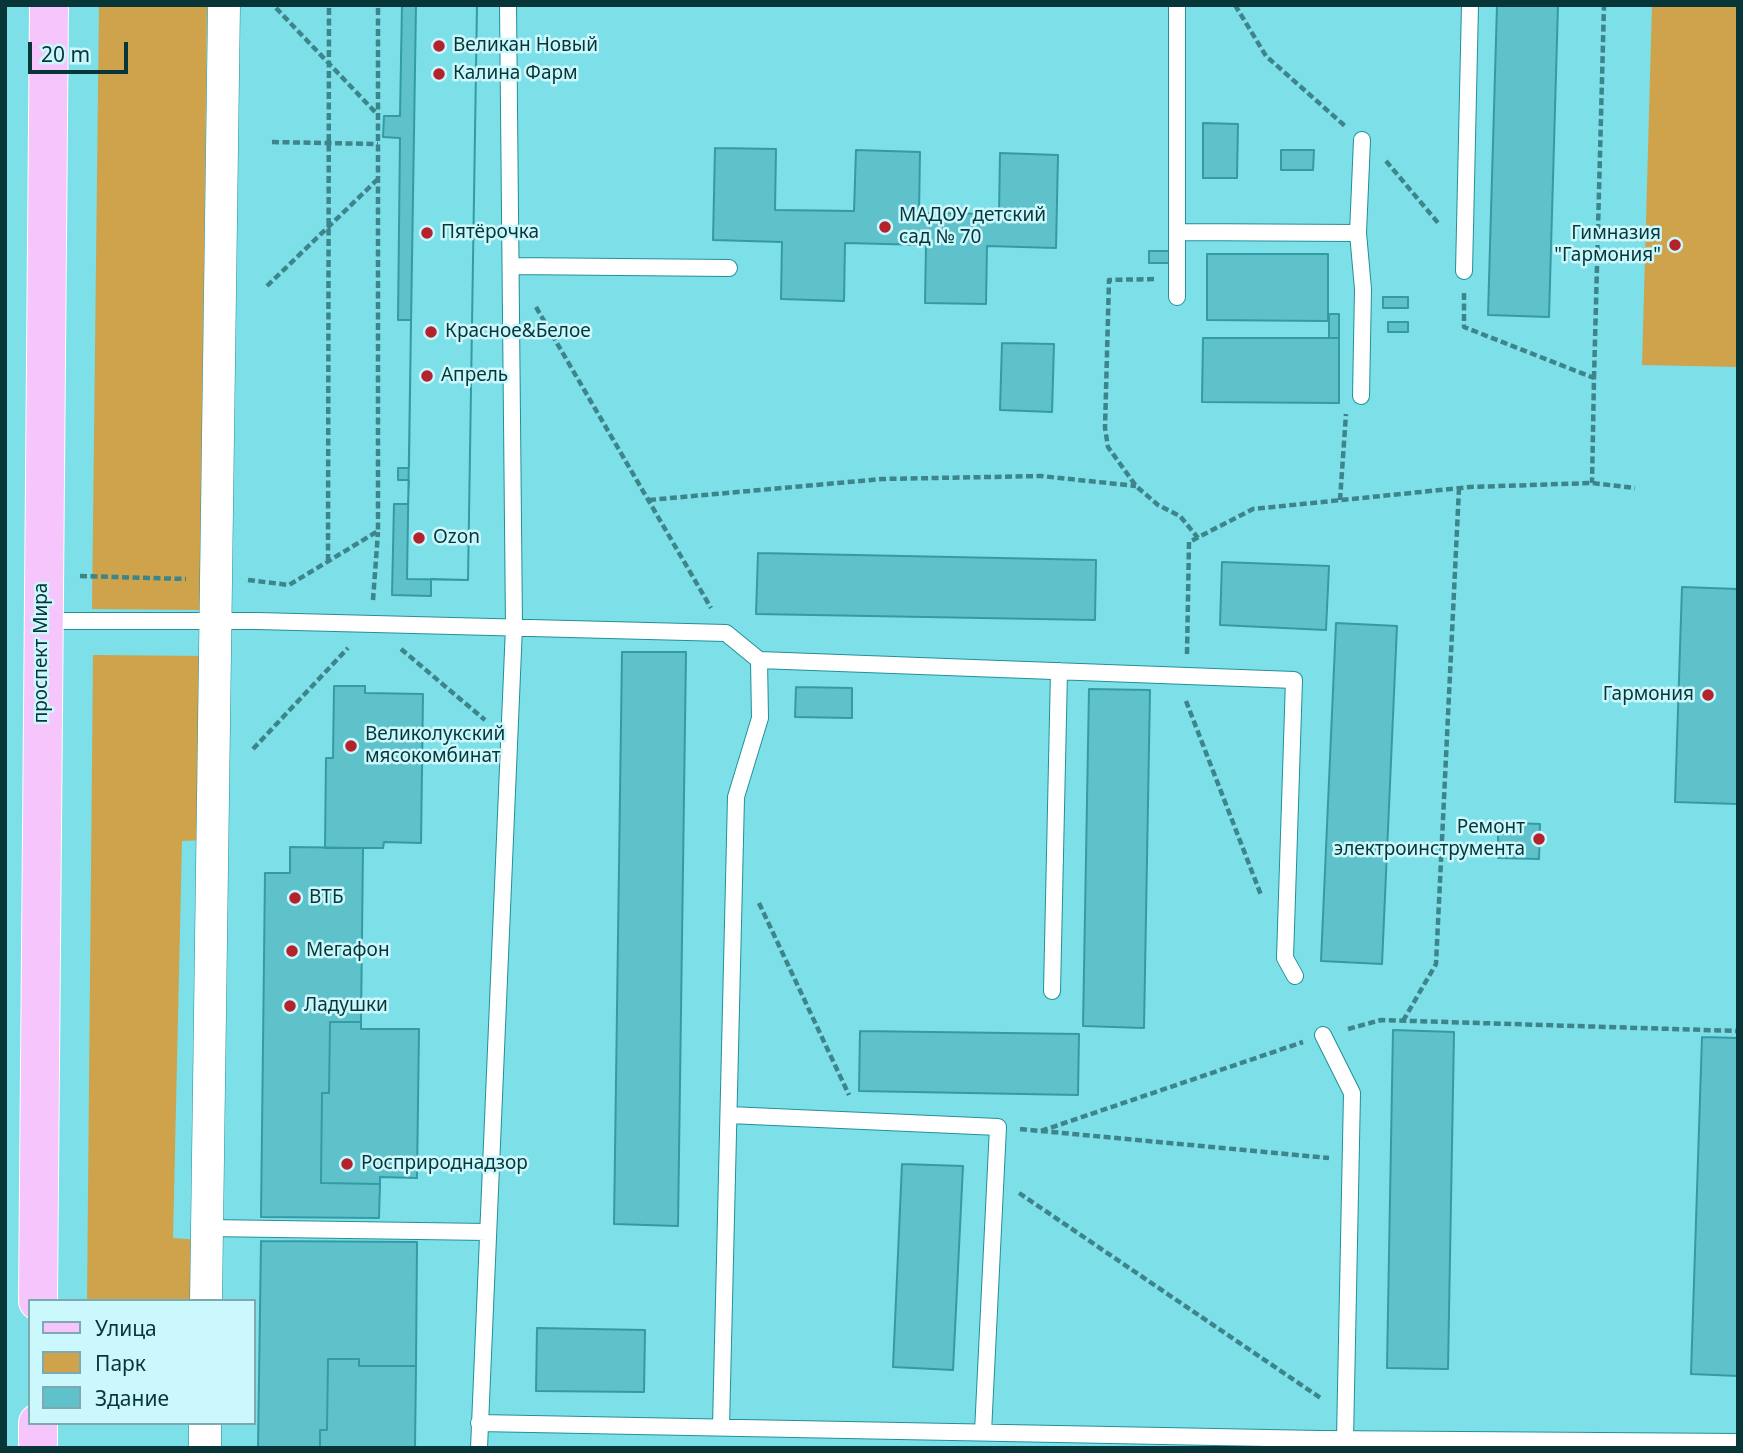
<!DOCTYPE html>
<html>
<head>
<meta charset="utf-8">
<style>
  body { margin:0 }
  #map { position:relative; width:1743px; height:1453px; overflow:hidden; background:#7ddfe8; font-family:"Noto Sans",sans-serif }
  canvas { display:block }
  .frame { position:absolute; inset:0; border:7px solid #073538; pointer-events:none }
  .legend { position:absolute; left:28px; top:1299px; width:228px; height:126px; box-sizing:border-box; background:#caf8fc; border:2px solid #7caaae; margin:0; padding:9px 12px; list-style:none; font-size:21px; color:#073538 }
  .legend li { display:flex; align-items:center; gap:14px; height:35px }
  .legend b { width:35px; border:2px solid #7caaae }
  .scale { position:absolute; left:28px; top:42px; width:100px; height:32px; box-sizing:border-box; border:4px solid #073538; border-top:0; padding-left:9px; font-size:21px; line-height:24px; white-space:nowrap; color:#073538; -webkit-text-stroke:5px #caf8fc; paint-order:stroke }
</style>
</head>
<body>
<div id="map">
<canvas width="1743" height="1453"></canvas>
<div class="frame"></div>
<ul class="legend">
<li><b style="height:9px;background:#f5c5fb"></b>Улица</li>
<li><b style="height:19px;background:#cea34b"></b>Парк</li>
<li><b style="height:19px;background:#5fc2cb"></b>Здание</li>
</ul>
<div class="scale">20 m</div>
</div>
<script>
const g = document.querySelector('canvas').getContext('2d');
g.lineJoin = 'round';
function fill(path, color) { g.fillStyle = color; g.fill(path, 'evenodd'); }
const toPath = rows => new Path2D(rows.map(r => 'M' + r).join(''));
function trace(path, color, width, dash) { g.strokeStyle = color; g.lineWidth = width; g.lineCap = dash ? 'butt' : 'round'; g.setLineDash(dash || []); g.stroke(path); }
function drawText(font, color, halo, rows, align = 'center') {
  g.font = font + ' "Noto Sans",sans-serif'; g.lineWidth = 5; g.setLineDash([]); g.textBaseline = 'middle'; g.strokeStyle = halo; g.fillStyle = color; for (const [text, x, y, turn = 0] of rows) {
    g.save(); g.translate(x, y); g.rotate((+turn || 0) * Math.PI / 180); g.textAlign = isNaN(turn) ? turn : align; if (halo) g.strokeText(text, 0, 0); g.fillText(text, 0, 0); g.restore();
  }
}
const green = toPath([
  [99,5,207,5,200,610,92,609],
  [1652,5,1738,5,1738,367,1642,365],
  [93,655,208,656,206,840,182,841,173,1238,200,1240,195,1301,87,1301]
]);
const building = toPath([
  [402,5,477,5,468,580,431,579,431,596,392,595,394,504,408,504,409,480,398,480,398,468,409,468,411,320,398,320,400,138,383,137,384,116,400,116,402,5],
  [416,5,477,5,468,580,407,579,416,5],
  [1497,5,1558,5,1549,317,1488,315,1497,5],
  [1203,123,1238,124,1237,178,1203,178,1203,123],
  [715,148,776,149,775,210,854,211,856,150,920,152,919,213,999,214,1000,153,1058,155,1056,248,987,246,986,304,925,303,926,245,845,243,844,301,781,299,782,242,713,240,715,148],
  [1281,150,1314,150,1313,170,1281,170,1281,150],
  [1149,251,1171,251,1171,263,1149,263,1149,251],
  [1207,254,1328,254,1328,321,1207,320,1207,254],
  [1383,297,1408,297,1408,308,1383,308,1383,297],
  [1329,314,1339,314,1339,338,1329,338,1329,314],
  [1388,322,1408,322,1408,332,1388,332,1388,322],
  [1203,338,1339,338,1339,403,1202,402,1203,338],
  [1002,343,1054,344,1052,412,1000,410,1002,343],
  [758,553,1096,560,1095,620,756,614,758,553],
  [1222,562,1329,566,1326,630,1220,625,1222,562],
  [1682,587,1738,589,1738,804,1675,802,1682,587],
  [1336,623,1397,626,1382,964,1321,961,1336,623],
  [622,652,686,652,678,1226,614,1224,622,652],
  [334,686,365,686,365,693,423,694,421,843,384,842,383,848,325,848,326,758,333,758,334,686],
  [796,687,852,688,852,718,795,717,796,687],
  [1089,689,1150,690,1144,1028,1083,1026,1089,689],
  [1490,822,1540,824,1539,859,1498,858,1498,833,1489,833,1490,822],
  [290,847,363,848,361,1022,330,1022,329,1093,322,1093,321,1183,380,1184,379,1218,261,1217,265,873,290,873,290,847],
  [330,1022,361,1022,361,1029,419,1029,417,1178,380,1177,380,1184,321,1183,322,1093,329,1093,330,1022],
  [1393,1030,1454,1032,1448,1369,1387,1368,1393,1030],
  [860,1031,1079,1034,1078,1095,859,1091,860,1031],
  [1702,1037,1738,1038,1738,1376,1691,1374,1702,1037],
  [902,1164,963,1166,953,1370,893,1367,902,1164],
  [261,1241,417,1242,416,1366,359,1366,359,1359,328,1359,327,1430,320,1430,320,1448,258,1448,261,1241],
  [537,1328,645,1330,644,1392,536,1391,537,1328],
  [328,1359,359,1359,359,1366,416,1366,415,1448,320,1448,320,1430,327,1430,328,1359]
]);
const path = toPath([
  [1235,5,1266,56,1345,126],
  [276,8,378,115],
  [272,142,378,144],
  [1386,161,1439,224],
  [1154,279,1109,280,1105,428,1108,447,1136,486,1158,505,1180,516,1198,538],
  [267,286,378,179],
  [1464,293,1464,327,1594,378,1592,483],
  [536,307,711,608],
  [1594,378,1604,5],
  [649,500,882,479,1041,476,1136,486],
  [1340,500,1346,414],
  [328,561,329,5],
  [80,576,186,579],
  [248,580,289,585,378,531,378,5],
  [373,600,378,532],
  [401,649,485,720],
  [1187,654,1189,542,1253,509,1470,487,1592,483,1635,488],
  [1186,701,1261,895],
  [253,749,348,648],
  [759,903,849,1095],
  [1403,1021,1436,964,1459,488],
  [1348,1029,1381,1020,1738,1031],
  [1020,1129,1329,1158],
  [1041,1131,1303,1042],
  [1019,1193,1322,1399]
]);
const service = toPath([
  [1177,5,1177,297],
  [1178,232,1358,233],
  [512,266,729,268],
  [1464,271,1470,5],
  [1361,396,1363,289,1358,233,1362,140],
  [44,621,257,621,726,633,759,660,1294,680,1285,958,1295,976],
  [1052,991,1059,671],
  [1323,1035,1352,1093,1345,1439],
  [729,1115,998,1127,983,1432],
  [207,1228,488,1232],
  [479,1423,1320,1439,1738,1442],
  [721,1426,736,797,760,718,759,660],
  [479,1448,514,627,508,5]
]);
const minor = toPath([
  [206,1301,224,5],
  [205,1448,205,1423]
]);
const primary = toPath([
  [38,1301,49,5],
  [38,1423,38,1448]
]);
const markers = [
  [439,46,7,"#b4222e"],
  [439,74,7,"#b4222e"],
  [885,227,7,"#b4222e"],
  [427,233,7,"#b4222e"],
  [1675,245,7,"#b4222e"],
  [431,332,7,"#b4222e"],
  [427,376,7,"#b4222e"],
  [419,538,7,"#b4222e"],
  [1708,695,7,"#b4222e"],
  [351,746,7,"#b4222e"],
  [1539,839,7,"#b4222e"],
  [295,898,7,"#b4222e"],
  [292,951,7,"#b4222e"],
  [290,1006,7,"#b4222e"],
  [347,1164,7,"#b4222e"]
];
const poiNames = [
  ["Великан Новый",453,46],
  ["Калина Фарм",453,74],
  ["МАДОУ детский",899,216],
  ["сад № 70",899,238],
  ["Пятёрочка",441,233],
  ["Гимназия",1661,234,"right"],
  ["\"Гармония\"",1661,256,"right"],
  ["Красное&Белое",445,332],
  ["Апрель",441,376],
  ["Ozon",433,538],
  ["Гармония",1694,695,"right"],
  ["Великолукский",365,735],
  ["мясокомбинат",365,757],
  ["Ремонт",1525,828,"right"],
  ["электроинструмента",1525,850,"right"],
  ["ВТБ",309,898],
  ["Мегафон",306,951],
  ["Ладушки",304,1006],
  ["Росприроднадзор",361,1164]
];
const streetNames = [
  ["проспект Мира",42,653,-90]
];
fill(green, '#cea34b');
fill(building, '#5fc2cb');
trace(building, '#339ba4', 2);
trace(service, '#239099', 18);
trace(minor, '#239099', 33);
trace(primary, '#fff', 40);
trace(path, '#3e858b', 4.5, [7, 3.5]);
trace(service, '#fff', 16);
trace(minor, '#fff', 32);
trace(primary, '#f5c5fb', 38);
for (const [x, y, r, color] of markers) { const dot = new Path2D(); dot.arc(x, y, r, 0, 2 * Math.PI); g.fillStyle = color; g.fill(dot); trace(dot, '#caf8fc', 2.5); }
drawText('19px', '#073538', '#caf8fc', poiNames, 'left');
drawText('19px', '#073538', '#caf8fc', streetNames);
</script>
</body>
</html>
